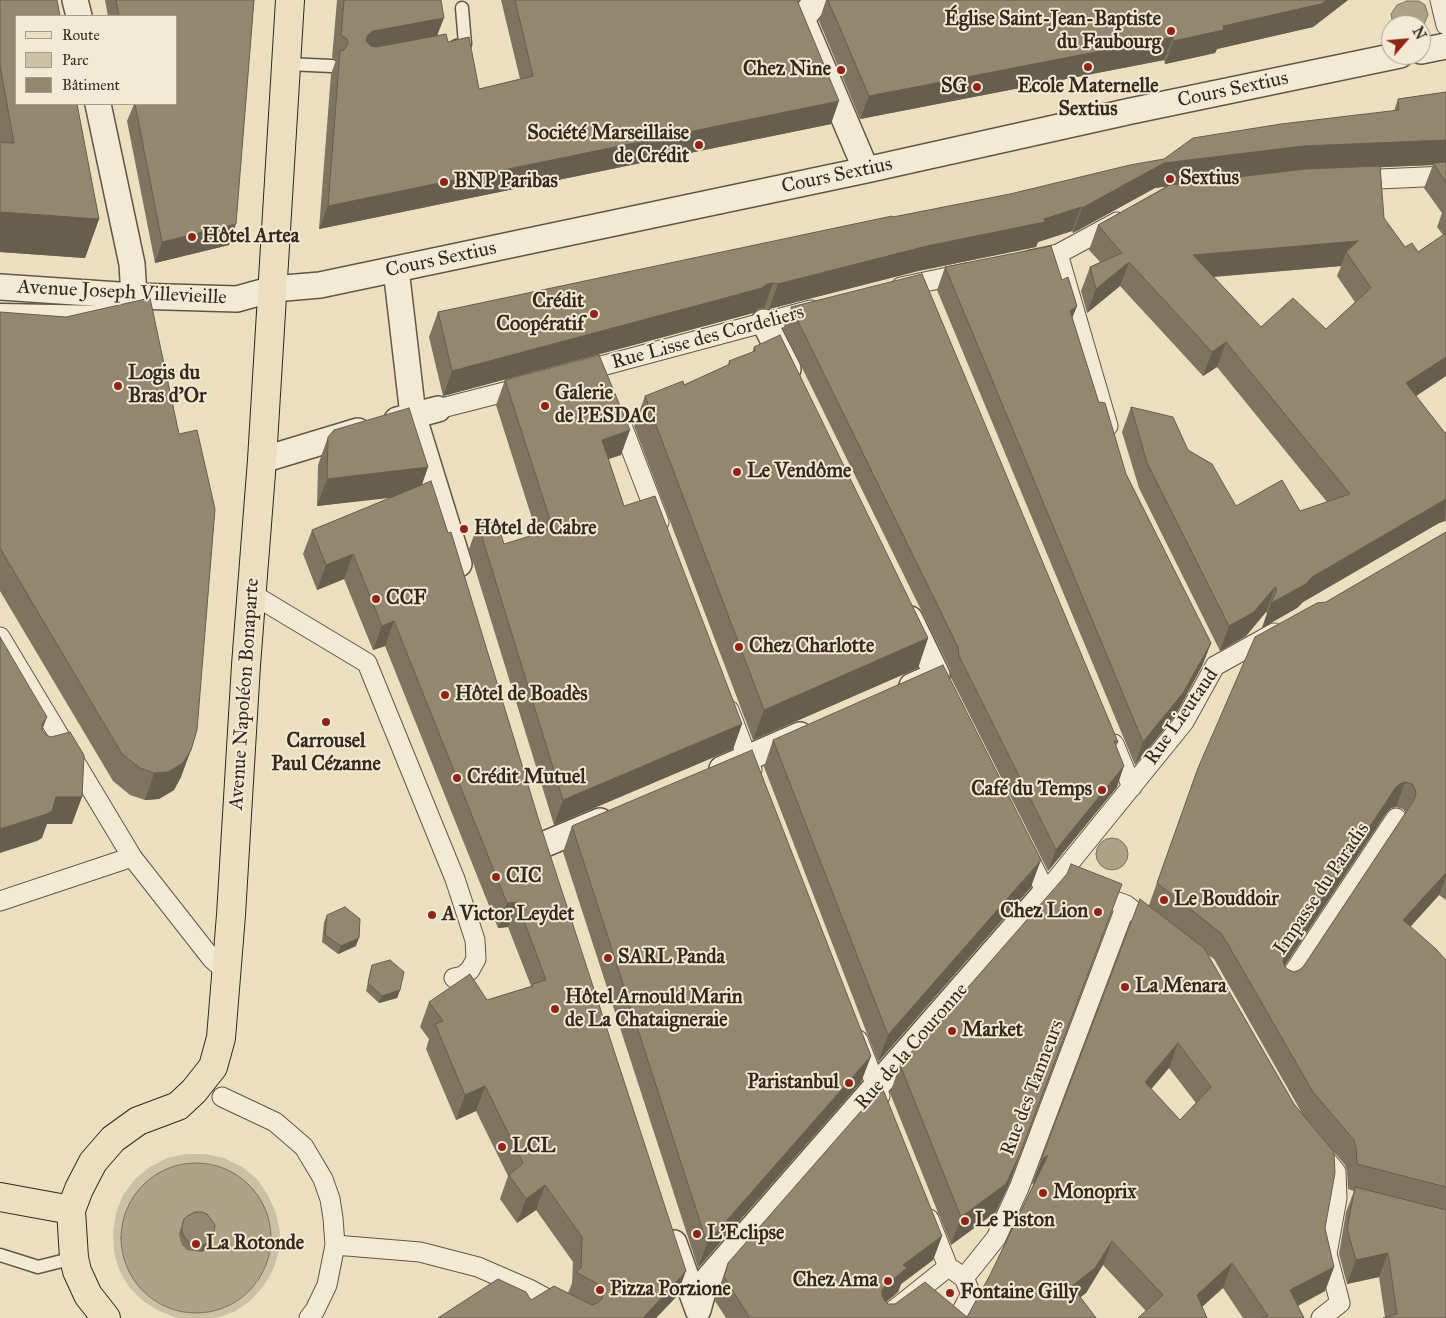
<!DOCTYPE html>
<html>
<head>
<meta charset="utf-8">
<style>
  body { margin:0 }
  #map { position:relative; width:1446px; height:1318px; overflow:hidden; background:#ebdfc0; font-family:"IM FELL Great Primer",serif }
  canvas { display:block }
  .legend { position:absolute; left:15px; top:15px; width:162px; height:90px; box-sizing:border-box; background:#f2ead6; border:1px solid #a79c8b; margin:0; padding:6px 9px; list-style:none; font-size:15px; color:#36281a }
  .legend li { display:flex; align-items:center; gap:10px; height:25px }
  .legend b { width:25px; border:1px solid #a79c8b }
  .north { position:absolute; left:1381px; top:15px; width:50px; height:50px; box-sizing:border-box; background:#f2ead6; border:1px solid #a79c8b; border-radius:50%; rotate:63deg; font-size:14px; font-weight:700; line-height:20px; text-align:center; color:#36281a }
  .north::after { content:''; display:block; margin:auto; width:18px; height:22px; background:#8f2418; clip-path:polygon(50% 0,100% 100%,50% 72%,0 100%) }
</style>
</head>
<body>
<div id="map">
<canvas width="1446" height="1318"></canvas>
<ul class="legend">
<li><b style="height:6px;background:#ebdfc0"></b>Route</li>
<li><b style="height:14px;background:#ccc0a4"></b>Parc</li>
<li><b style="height:14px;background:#948770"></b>Bâtiment</li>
</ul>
<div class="north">N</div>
</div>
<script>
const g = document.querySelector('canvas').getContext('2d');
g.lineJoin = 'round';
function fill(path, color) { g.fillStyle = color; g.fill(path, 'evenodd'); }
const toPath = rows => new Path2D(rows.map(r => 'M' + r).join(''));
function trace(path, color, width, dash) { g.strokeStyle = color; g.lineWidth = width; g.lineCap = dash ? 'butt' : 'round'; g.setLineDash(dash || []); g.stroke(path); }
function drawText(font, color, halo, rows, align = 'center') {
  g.font = font + ' "IM FELL Great Primer",serif'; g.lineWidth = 4; g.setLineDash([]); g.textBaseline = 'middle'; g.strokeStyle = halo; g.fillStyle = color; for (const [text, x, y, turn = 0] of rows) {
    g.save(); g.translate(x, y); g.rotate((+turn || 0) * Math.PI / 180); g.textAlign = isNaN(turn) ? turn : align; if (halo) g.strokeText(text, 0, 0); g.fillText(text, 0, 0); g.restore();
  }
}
const green = toPath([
  [186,1154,205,1154,224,1158,242,1167,257,1179,268,1195,276,1213,280,1232,279,1251,273,1270,263,1287,250,1301,234,1312,216,1318,177,1318,159,1311,143,1301,129,1287,119,1270,114,1251,113,1232,116,1213,123,1195,135,1179,150,1167,167,1158],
  [195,1163,211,1164,226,1170,269,1254,264,1271,255,1286,126,1267,122,1251,121,1235]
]);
const water = toPath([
  [1407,1,1419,1,1425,5,1428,15,1424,24,1421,25,1393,25,1391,14,1397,5,1407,1],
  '1096 854a16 16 0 1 1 32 0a16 16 0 1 1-32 0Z',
  '121 1238a75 75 0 1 1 150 0a75 75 0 1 1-150 0Z'
]);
const service = toPath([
  [456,46,465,44,462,8],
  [287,64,332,66],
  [0,310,107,312],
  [0,1255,38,1267,74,1258]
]);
const pedestrian = toPath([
  [1440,0,1446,25],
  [1357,180,1446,176],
  [1058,254,1108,426],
  [1030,260,1058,254,1117,222],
  [901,287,967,273],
  [579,372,811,310],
  [438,409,524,387],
  [618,415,659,522],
  [252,594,367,663,455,879,475,940,476,959,470,970,463,976,454,978],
  [0,637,132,857,212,959,227,972],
  [729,710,752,770],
  [1114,744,1132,787],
  [1025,851,1046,892,1184,722,1215,666,1274,633],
  [1091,892,1126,905,1154,927],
  [0,901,132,857],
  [1285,985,1396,818],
  [858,1040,880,1096],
  [222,1097,275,1122,304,1147,323,1179,330,1199,333,1218,335,1245,327,1285,315,1310,309,1318],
  [1319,1151,1336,1172,1337,1198,1327,1254,1340,1303,1321,1318],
  [929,1219,948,1267],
  [335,1245,420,1252,478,1267,531,1290,583,1318],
  [953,1270,964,1278,971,1294,958,1318],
  [964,1278,996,1238,1019,1188,1126,905],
  [884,1318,948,1267]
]);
const minor = toPath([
  [75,0,79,16],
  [817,0,802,19,866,170],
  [1421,51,1446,46],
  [98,104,132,264,134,296],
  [396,269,413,415,459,564],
  [0,287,134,296,237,299,273,289,320,285,396,269,866,170,1131,111,1400,55],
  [764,322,788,369],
  [397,420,438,409],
  [262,460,358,431],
  [910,619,937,675,912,686],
  [722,769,800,735],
  [545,844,600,821],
  [674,1243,698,1310],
  [698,1310,706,1281,1046,892]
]);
const primary = toPath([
  [0,1197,71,1210],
  [106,1318,88,1295,77,1271,74,1258,71,1210,79,1189,93,1162,113,1139,138,1121,178,1106,194,1091,213,1067,221,1038,231,915,246,665,262,460,290,0]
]);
const wall = toPath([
  [0,0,99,219,85,258,0,252],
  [105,0,254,0,229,245,155,263,127,121,134,104,176,104,176,16,108,16],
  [337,0,441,0,437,36,448,42,479,89,520,79,501,0,799,0,797,2,831,124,319,229,331,74,336,60,332,58],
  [826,0,1348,0,1313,27,1217,49,1215,53,1165,64,1164,60,860,119,819,21],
  [1446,92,1446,376,1416,396,1445,433,1446,432,1446,521,1439,523,1303,602,1297,608,1262,628,1267,613,1266,612,1246,636,1220,651,1139,488,1122,432,1131,407,1188,450,1236,506,1300,511,1327,502,1217,367,1203,376,1120,286,1087,313,1081,291,1090,267,1100,262,1089,250,1098,225,1167,186,1155,188,1073,233,1072,231,1038,242,1036,247,918,271,769,309,764,308,758,309,753,313,716,323,443,396,429,337,438,312,893,217,1010,194,1164,159,1394,111,1398,99],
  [1433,165,1424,188,1442,213,1437,227,1443,235,1418,252,1405,247,1384,218,1380,167],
  [1341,266,1337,276,1355,302,1326,329,1261,327,1214,277],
  [945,267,1062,280,1077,306,1072,317,1099,403,1126,474,1211,643,1202,666,1175,716,1135,765,937,290],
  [791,307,1118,742,1116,746,1117,787,1048,871,951,678,950,669,783,329],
  [0,312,181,777,174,790,159,799,145,800,130,795,113,781,0,591],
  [754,347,928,638,918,668,753,740,634,426,645,396,684,385,728,365,729,361,752,353],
  [505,380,621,455,608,459,624,506,742,724,733,749,554,825,469,549,478,524,504,544,537,534,496,405],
  [328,437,428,467,422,485,677,1296,656,1318,531,1300,568,1293,572,1283,573,1262,536,1210,517,1223,500,1199,508,1176,476,1111,456,1120,426,1049,429,1039,420,1027,429,1002,487,1000,531,986,508,927,498,928,385,646,373,650,344,579,317,590,303,554,312,530,390,498,317,506,318,465],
  [1446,532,1446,900,1439,895,1410,927,1446,960,1446,1318,1385,1317,1379,1277,1347,1284,1339,1254,1346,1212,1354,1191,1348,1189,1347,1172,1345,1165,1334,1152,1325,1228,1334,1267,1325,1291,1298,1306,1304,1318,1243,1318,1223,1288,1146,1311,1103,1265,1086,1293,1080,1297,1096,1318,726,1318,715,1301,719,1288,728,1263,942,1236,933,1260,901,1284,898,1292,886,1302,888,1304,967,1317,990,1275,1034,1183,1032,1184,1149,905,1198,768,1326,602],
  [1396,807,1403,809,1406,813,1303,967,1299,970,1294,972,1287,969,1284,966,1387,812,1391,808],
  [1208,955,1214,959,1303,1115,1294,1104],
  [1169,1068,1196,1103,1180,1120,1151,1089],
  [773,740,1031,887,878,1062,764,767],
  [572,826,871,1056,861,1082,698,1268,563,852],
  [1112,911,1009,1184,996,1212,951,1245,890,1093,900,1065],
  [327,915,356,946,338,954,322,942,324,922],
  [372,965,400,990,397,998,379,1003,366,991,370,973],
  [184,1219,213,1237,210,1245,206,1250,200,1252,187,1250,182,1245,180,1239,179,1233]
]);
const shadedWall = toPath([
  [1327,0,1348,0,1313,27,1217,49,1215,53,1165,64,1173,41,1223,26],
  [444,18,435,41,359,59,367,36,373,31],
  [1173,37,1164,60,860,119,869,96],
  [839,101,831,124,319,229,328,206],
  [1446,140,1446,164,1433,163,1433,165,1294,171,1155,188,1073,233,1082,208,1164,163,1303,146],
  [1081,207,1072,231,1038,242,1036,247,918,271,769,309,778,284,927,246,1044,219],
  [0,212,99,219,85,258,0,252],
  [236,224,229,245,155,263,162,242],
  [1358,241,1346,252,1341,266,1184,279,1193,255],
  [1129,262,1120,286,1087,313,1096,289],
  [773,283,764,308,758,309,753,313,443,396,452,371],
  [1077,306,1068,329,1070,311],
  [1226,342,1217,367,1203,376,1212,352],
  [1446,357,1446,376,1398,408,1406,383],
  [630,430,621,455,593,464,602,440],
  [428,467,418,494,317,506,327,479],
  [1446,499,1445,521,1439,523,1303,602,1297,608,1262,628,1271,603,1312,577],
  [353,554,344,579,317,590,326,565],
  [1275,587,1266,612,1246,636,1220,651,1229,626],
  [394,621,385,646,373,650,382,626],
  [928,638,918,668,753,740,764,710],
  [1211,643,1202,666,1175,716,1135,765,1143,742],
  [47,717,37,744,42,724],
  [742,724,733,749,554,825,563,800],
  [191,750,181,777,174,790,159,799,145,800,154,773],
  [1124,766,1117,787,1048,871,1056,850],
  [1405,782,1396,807,1391,808,1387,812,1276,979,1285,954,1396,787,1400,784],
  [56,797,82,797,72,824,47,824,42,838,37,841,0,853,0,829],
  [1041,860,1031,887,878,1062,888,1035],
  [1446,873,1446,877,1439,895,1394,945,1403,920],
  [517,902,508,927,498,928,507,903],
  [1112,911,1009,1184,996,1212,951,1245,961,1217],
  [359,938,356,946,338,954,341,946],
  [400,990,397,998,379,1003,382,996],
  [1178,1043,1169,1068,1136,1107,1145,1082],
  [871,1056,861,1082,698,1268,707,1243],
  [485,1086,476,1111,456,1120,465,1095],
  [1048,1155,1039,1179,1032,1184,1041,1160],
  [545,1185,536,1210,517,1223,526,1199],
  [942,1236,933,1260,901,1284,898,1292,877,1310,882,1290,903,1265],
  [213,1237,210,1245,206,1250,200,1252,203,1245],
  [1112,1241,1103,1265,1086,1293,1063,1311,1072,1286],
  [1388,1253,1379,1277,1347,1284,1356,1260],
  [1232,1263,1223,1288,1190,1318,1197,1295],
  [1334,1267,1325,1291,1281,1314,1290,1290],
  [686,1271,677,1296,656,1318,643,1318]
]);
const building = toPath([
  [0,0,57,0,60,16,16,16,16,104,77,104,99,219,0,212,0,142,14,143,0,65,0,0],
  [116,0,254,0,236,224,162,242,135,104,176,104,176,16,119,16,116,0],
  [344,0,441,0,444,18,373,31,367,36,366,41,371,46,376,47,446,34,448,42,469,37,479,89,533,76,515,0,797,0,839,101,328,206,340,51,344,50,348,44,347,39,341,35,344,0],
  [828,0,1327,0,1321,4,1223,26,1224,30,1173,41,1173,37,869,96,828,0],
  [1446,92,1446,140,1303,146,1164,163,1082,208,1081,207,1044,219,1045,222,927,246,778,284,773,283,767,284,762,288,725,298,452,371,438,312,892,216,893,217,1010,194,1130,165,1164,159,1193,138,1281,124,1399,110,1398,99,1446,92],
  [1446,162,1446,182,1433,163,1446,162],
  [1380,166,1384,218,1405,247,1412,243,1418,252,1446,233,1446,357,1406,383,1445,433,1446,432,1446,499,1312,577,1306,584,1271,603,1277,589,1275,587,1254,612,1229,626,1147,463,1131,407,1173,417,1188,450,1212,464,1236,506,1282,480,1300,511,1350,494,1226,342,1212,352,1129,262,1096,289,1090,267,1122,253,1098,225,1170,185,1305,169,1380,166],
  [1358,241,1346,252,1371,288,1326,329,1293,298,1261,327,1193,255,1358,241],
  [1051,246,1062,280,1068,277,1077,306,1070,311,1099,403,1100,402,1105,403,1126,474,1211,643,1183,693,1143,742,945,267,1051,246],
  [922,274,1118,742,1114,741,1124,766,1056,850,959,656,958,647,791,307,922,274],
  [150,298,179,434,197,430,215,509,197,730,191,750,183,763,168,772,154,773,140,768,122,754,0,548,0,312,66,317,150,298],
  [780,335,928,638,764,710,645,396,683,381,684,385,730,364,729,361,755,351,754,347,780,335],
  [599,355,630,430,602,440,624,506,655,496,742,724,563,800,478,524,496,519,504,544,553,529,505,380,599,355],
  [409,408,428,467,327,479,328,437,334,430,409,408],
  [431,481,448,533,451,532,540,824,686,1271,643,1318,438,1318,498,1279,526,1292,531,1300,554,1286,592,1305,597,1303,602,1299,603,1293,602,1288,598,1284,576,1272,581,1268,582,1237,545,1185,526,1199,509,1175,523,1163,485,1086,465,1095,435,1024,443,1021,429,1002,470,974,487,1000,533,986,533,984,546,980,517,902,507,903,394,621,382,626,353,554,326,565,312,530,431,481],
  [1446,532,1446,873,1403,920,1436,949,1446,960,1446,1187,1357,1164,1356,1147,1354,1140,1313,1092,1222,934,1157,883,1198,768,1255,637,1317,603,1326,602,1446,532],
  [1405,782,1412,784,1415,789,1416,794,1414,800,1303,967,1299,970,1294,972,1287,969,1284,965,1283,960,1285,954,1396,787,1400,784,1405,782],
  [0,637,47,717,42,724,42,730,46,735,51,737,70,732,84,755,82,797,56,797,52,811,47,814,0,829,0,637],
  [943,665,1041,860,888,1035,773,740,943,665],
  [752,750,871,1056,707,1243,572,826,752,750],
  [1071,864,1122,884,1019,1156,1006,1184,961,1217,900,1065,1067,874,1071,864],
  [1140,899,1204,948,1294,1104,1334,1152,1335,1173,1325,1228,1334,1267,1290,1290,1304,1318,1261,1318,1268,1316,1232,1263,1197,1295,1207,1318,1138,1318,1163,1295,1112,1241,1095,1268,1072,1286,1096,1318,750,1318,724,1277,728,1263,882,1087,942,1236,903,1265,907,1268,886,1285,882,1290,882,1296,885,1301,888,1304,895,1304,925,1282,967,1317,990,1275,1048,1155,1041,1160,1140,899],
  [1178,1043,1211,1087,1180,1120,1145,1082,1178,1043],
  [345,907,360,919,359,938,341,946,325,935,327,915,345,907],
  [390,960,404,972,400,990,382,996,368,983,372,965,390,960],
  [1355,1187,1446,1210,1446,1318,1383,1318,1397,1314,1388,1253,1356,1260,1347,1229,1355,1187],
  [195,1212,202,1212,207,1214,215,1225,213,1237,209,1242,203,1245,190,1243,185,1238,182,1232,182,1226,184,1219,189,1215,195,1212]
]);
const markers = [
  [1171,31,5,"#8f2418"],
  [1088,67,5,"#8f2418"],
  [841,70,5,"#8f2418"],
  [977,87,5,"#8f2418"],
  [699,145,5,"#8f2418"],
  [1170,179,5,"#8f2418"],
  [444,182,5,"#8f2418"],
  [192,237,5,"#8f2418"],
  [594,314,5,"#8f2418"],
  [118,386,5,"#8f2418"],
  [545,406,5,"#8f2418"],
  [737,472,5,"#8f2418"],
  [464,529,5,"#8f2418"],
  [376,599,5,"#8f2418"],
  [739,647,5,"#8f2418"],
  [445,695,5,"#8f2418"],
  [326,722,5,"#8f2418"],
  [457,778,5,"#8f2418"],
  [1102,790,5,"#8f2418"],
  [496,877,5,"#8f2418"],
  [1164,900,5,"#8f2418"],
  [1098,912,5,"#8f2418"],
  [432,915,5,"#8f2418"],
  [608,958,5,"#8f2418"],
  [1125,987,5,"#8f2418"],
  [555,1009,5,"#8f2418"],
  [952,1031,5,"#8f2418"],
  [849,1083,5,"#8f2418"],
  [502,1147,5,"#8f2418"],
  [1043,1193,5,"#8f2418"],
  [965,1221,5,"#8f2418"],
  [697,1234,5,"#8f2418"],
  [196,1244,5,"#8f2418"],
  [888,1281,5,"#8f2418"],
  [600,1290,5,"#8f2418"],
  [950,1293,5,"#8f2418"]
];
const poiNames = [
  ["Église Saint-Jean-Baptiste",1161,20,"right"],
  ["du Faubourg",1161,43,"right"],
  ["Chez Nine",831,70,"right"],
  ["SG",967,87,"right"],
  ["Ecole Maternelle",1088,87,"center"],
  ["Sextius",1088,110,"center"],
  ["Société Marseillaise",689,134,"right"],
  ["de Crédit",689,157,"right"],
  ["Sextius",1180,179],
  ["BNP Paribas",454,182],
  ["Hôtel Artea",202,237],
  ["Crédit",584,302,"right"],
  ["Coopératif",584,325,"right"],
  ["Logis du",128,374],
  ["Bras d'Or",128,397],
  ["Galerie",555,394],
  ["de l'ESDAC",555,417],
  ["Le Vendôme",747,472],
  ["Hôtel de Cabre",474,529],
  ["CCF",386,599],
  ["Chez Charlotte",749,647],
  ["Hôtel de Boadès",455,695],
  ["Carrousel",326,742,"center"],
  ["Paul Cézanne",326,765,"center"],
  ["Crédit Mutuel",467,778],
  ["Café du Temps",1092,790,"right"],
  ["CIC",506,877],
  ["Le Bouddoir",1174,900],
  ["Chez Lion",1088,912,"right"],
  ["A Victor Leydet",442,915],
  ["SARL Panda",618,958],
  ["La Menara",1135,987],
  ["Hôtel Arnould Marin",565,998],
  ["de La Chataigneraie",565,1021],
  ["Market",962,1031],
  ["Paristanbul",839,1083,"right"],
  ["LCL",512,1147],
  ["Monoprix",1053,1193],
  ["Le Piston",975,1221],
  ["L'Eclipse",707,1234],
  ["La Rotonde",206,1244],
  ["Chez Ama",878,1281,"right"],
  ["Pizza Porzione",610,1290],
  ["Fontaine Gilly",960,1293]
];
const streetNames = [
  ["Cours Sextius",1233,90,-12],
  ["Cours Sextius",837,176,-12],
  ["Cours Sextius",441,260,-12],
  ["Avenue Joseph Villevieille",122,293,3],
  ["Rue Lisse des Cordeliers",708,338,-15],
  ["Avenue Napoléon Bonaparte",245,694,-86],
  ["Rue Lieutaud",1182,717,-55],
  ["Impasse du Paradis",1322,889,-56],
  ["Rue de la Couronne",912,1047,-49],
  ["Rue des Tanneurs",1033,1088,-69]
];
fill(green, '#ccc0a4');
fill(water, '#ada188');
trace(water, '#7d715c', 1);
trace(service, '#635644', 15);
trace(pedestrian, '#635644', 21);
trace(minor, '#635644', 28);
trace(primary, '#36281a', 30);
trace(service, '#f2ead6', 12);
trace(pedestrian, '#f2ead6', 19);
trace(minor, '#f2ead6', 25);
trace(primary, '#ebdfc0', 28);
fill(wall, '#7f7460');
fill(shadedWall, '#685e4e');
fill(building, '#948770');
trace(building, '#685e4e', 1);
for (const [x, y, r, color] of markers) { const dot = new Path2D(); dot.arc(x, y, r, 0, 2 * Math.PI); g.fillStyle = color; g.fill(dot); trace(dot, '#f2ead6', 2); }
drawText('bold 20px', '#36281a', '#f2ead6', poiNames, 'left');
drawText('20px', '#36281a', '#f2ead6', streetNames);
</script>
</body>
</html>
